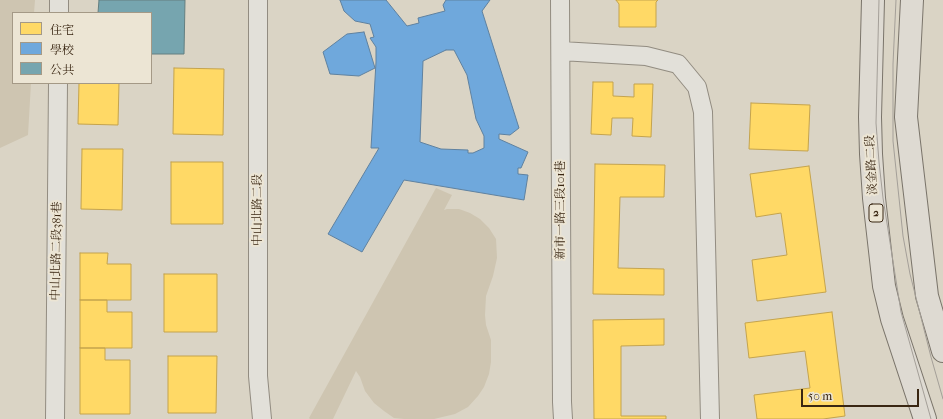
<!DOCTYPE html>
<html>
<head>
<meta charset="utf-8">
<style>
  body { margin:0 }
  #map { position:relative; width:943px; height:419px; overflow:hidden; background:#dad4c5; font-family:"IM FELL French Canon","Noto Serif TC",serif }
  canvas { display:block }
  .legend { position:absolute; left:12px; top:12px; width:140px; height:72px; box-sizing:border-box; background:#ece5d4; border:1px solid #a49986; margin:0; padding:5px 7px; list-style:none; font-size:12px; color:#392612 }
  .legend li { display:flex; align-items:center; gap:8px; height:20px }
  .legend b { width:20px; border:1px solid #a49986 }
  .scale { position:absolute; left:801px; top:389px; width:118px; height:18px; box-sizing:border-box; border:2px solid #392612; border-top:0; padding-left:5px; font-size:12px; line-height:14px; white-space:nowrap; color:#392612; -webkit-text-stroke:3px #ece5d4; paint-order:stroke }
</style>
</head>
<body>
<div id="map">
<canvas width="943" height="419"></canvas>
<ul class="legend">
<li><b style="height:11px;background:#ffd966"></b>住宅</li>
<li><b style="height:11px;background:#6fa8dc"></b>學校</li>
<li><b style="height:11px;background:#76a5af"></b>公共</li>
</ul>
<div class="scale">50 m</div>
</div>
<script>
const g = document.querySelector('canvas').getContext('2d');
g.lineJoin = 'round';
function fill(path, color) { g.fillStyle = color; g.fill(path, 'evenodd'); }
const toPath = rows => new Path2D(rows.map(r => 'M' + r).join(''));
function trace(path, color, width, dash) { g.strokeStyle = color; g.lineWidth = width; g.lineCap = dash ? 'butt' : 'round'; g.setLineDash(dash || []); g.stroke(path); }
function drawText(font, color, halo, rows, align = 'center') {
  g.font = font + ' "IM FELL French Canon","Noto Serif TC",serif'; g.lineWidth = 4; g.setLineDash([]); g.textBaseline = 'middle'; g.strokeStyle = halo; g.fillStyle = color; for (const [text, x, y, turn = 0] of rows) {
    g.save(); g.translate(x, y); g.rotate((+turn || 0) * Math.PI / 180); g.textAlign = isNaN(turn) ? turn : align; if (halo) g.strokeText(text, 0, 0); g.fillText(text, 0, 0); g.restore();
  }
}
const green = toPath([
  [0,0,35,0,34,13,13,13,13,83,31,83,28,135,0,148],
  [436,188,452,195,444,210,447,209,459,209,470,213,480,219,489,228,496,239,497,258,493,276,486,296,485,315,486,325,491,340,491,362,489,374,484,387,478,396,468,407,455,414,434,419,404,419,394,418,384,411,374,403,365,391,360,377,356,371,333,419,310,419,309,418]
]);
const homes = toPath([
  [616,0,658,0,656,2,656,27,619,27,619,4,616,0],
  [174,68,224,69,223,135,173,134,174,68],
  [593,82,613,82,613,96,634,97,634,84,653,84,651,137,632,136,633,118,612,118,611,135,591,134,593,82],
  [79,83,119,83,118,125,78,124,79,83],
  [751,103,810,105,808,151,749,149,751,103],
  [82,149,123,149,122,210,81,209,82,149],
  [171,162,223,162,223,224,171,224,171,162],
  [595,164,665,165,664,197,620,197,618,268,664,269,664,295,593,294,595,164],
  [809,166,826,292,757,301,752,260,787,255,781,213,756,217,750,174,809,166],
  [80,253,108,253,107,264,131,264,131,300,80,300,80,253],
  [164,274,217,274,217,332,164,332,164,274],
  [80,300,107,300,107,312,132,312,132,348,80,348,80,300],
  [832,312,845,416,823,419,757,419,754,395,810,388,805,351,749,358,745,323,832,312],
  [664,319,664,345,621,346,621,416,666,416,666,419,594,419,593,320,664,319],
  [80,348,105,348,105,360,130,360,130,414,80,414,80,348],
  [168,356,217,356,216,413,168,413,168,356]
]);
const schools = toPath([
  [340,0,386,0,407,26,419,23,418,18,445,11,443,5,446,0,490,0,482,11,519,128,510,135,499,134,499,139,528,152,521,168,518,168,518,174,528,175,524,200,404,180,362,252,328,234,379,148,371,148,376,62,376,47,370,38,374,37,370,24,355,21,344,11,340,0],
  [446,50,454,50,467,75,476,119,484,136,484,148,473,153,468,153,468,150,441,149,420,142,423,61,446,50],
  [364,32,375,68,359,76,330,74,323,52,347,34,364,32]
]);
const public = toPath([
  [99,0,185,0,184,54,151,54,151,13,98,13,99,0]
]);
const minor = toPath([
  [258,0,258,376,262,419],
  [560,0,562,402,563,419],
  [59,13,59,0],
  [561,51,646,56,678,64,697,87,703,112,710,419],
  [55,419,58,83]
]);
const major = toPath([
  [873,0,870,117,871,154,874,198,884,286,892,319,925,419],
  [912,0,906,117,927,296,943,351]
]);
const tram = toPath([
  [879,0,876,123,879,162,883,198,901,312,931,419],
  [896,0,893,64,893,141,903,236,910,274,931,357,943,399]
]);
const shields = [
  [876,213,14]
];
const shieldNames = [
  ["2",876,213]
];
const streetNames = [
  ["淡金路二段",872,165,-93],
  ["中山北路二段",258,210,-90],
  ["新市一路三段101巷",561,210,-90],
  ["中山北路二段381巷",57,251,-89]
];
fill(green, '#cec5b1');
fill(homes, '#ffd966');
trace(homes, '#c4a34d', 1);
fill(schools, '#6fa8dc');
trace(schools, '#5f819f', 1);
fill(public, '#76a5af');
trace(public, '#647f80', 1);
trace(minor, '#928c81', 20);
trace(major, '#7a746a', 24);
trace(minor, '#e2e0d9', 18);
trace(major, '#dedad2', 22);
trace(tram, '#a49f98', 1);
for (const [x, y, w] of shields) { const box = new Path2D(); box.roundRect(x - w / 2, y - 9, w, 18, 3); g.fillStyle = '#ece5d4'; g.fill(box); trace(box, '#392612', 1); }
drawText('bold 11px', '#392612', null, shieldNames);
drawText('12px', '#392612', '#ece5d4', streetNames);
</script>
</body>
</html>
